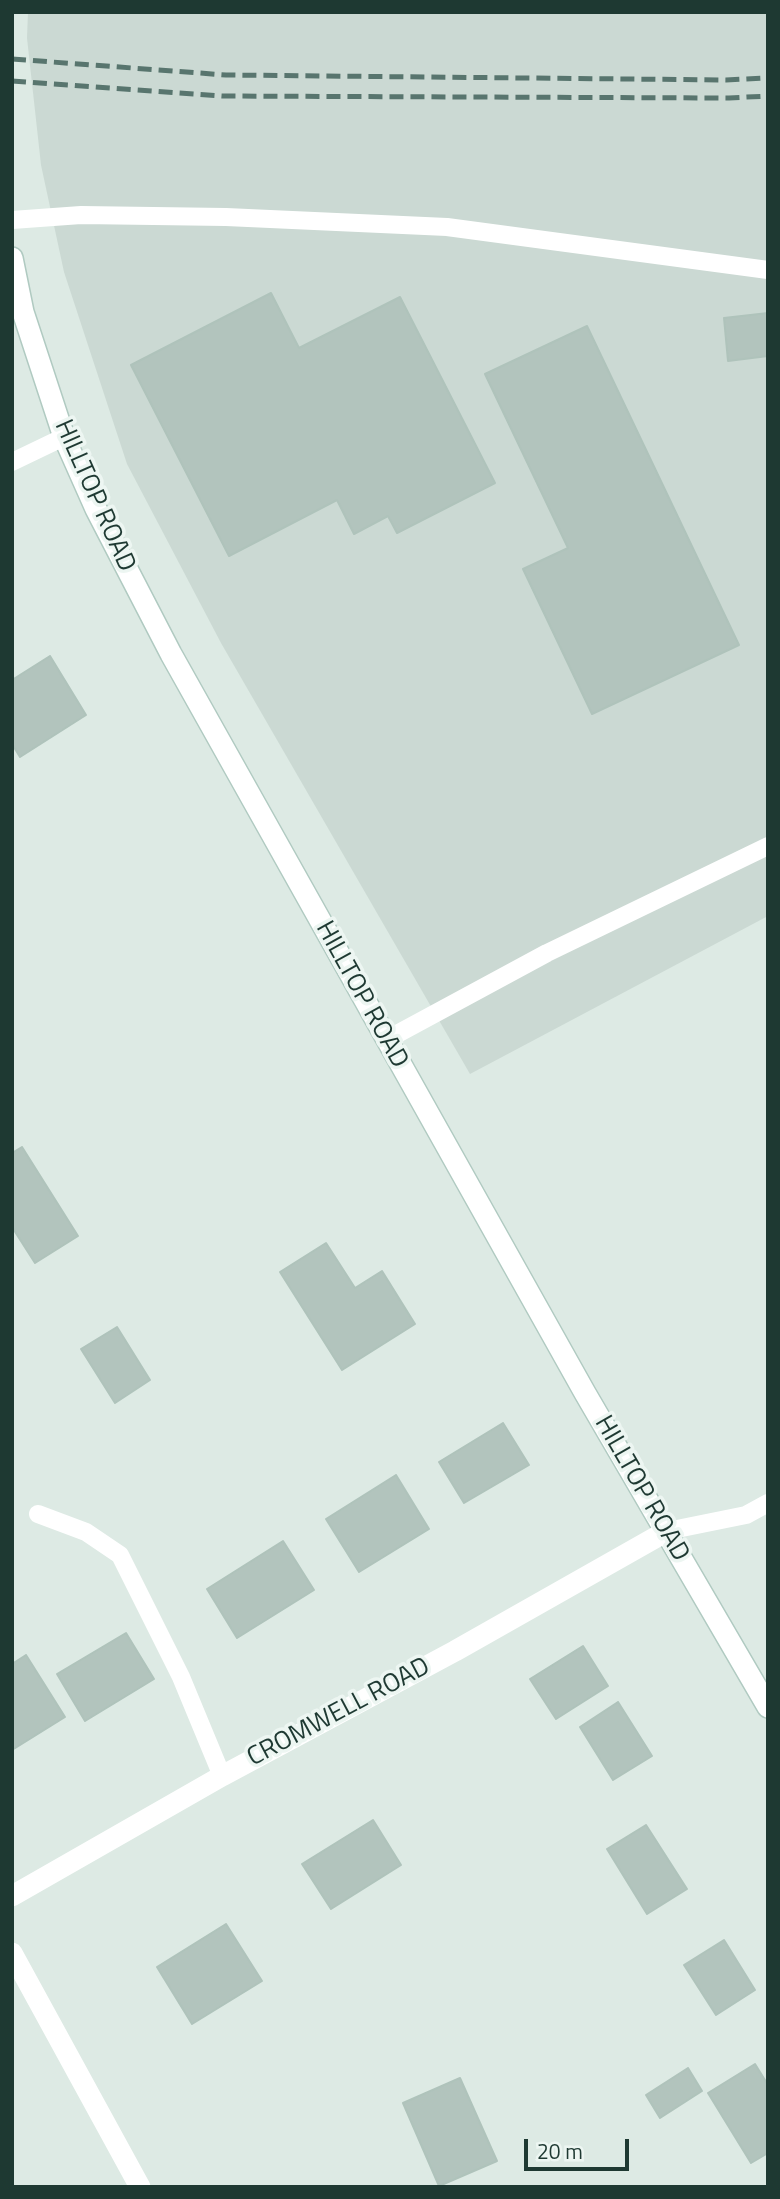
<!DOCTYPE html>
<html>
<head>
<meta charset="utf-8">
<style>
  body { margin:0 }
  #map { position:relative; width:780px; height:2199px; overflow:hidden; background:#ddeae4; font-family:"Titillium Web",sans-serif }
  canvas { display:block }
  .frame { position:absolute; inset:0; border:14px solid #1e3932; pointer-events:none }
  .scale { position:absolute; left:524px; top:2139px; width:105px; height:32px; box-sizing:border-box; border:4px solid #1e3932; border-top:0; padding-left:9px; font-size:21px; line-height:24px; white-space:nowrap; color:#1e3932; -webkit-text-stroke:5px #edf6f2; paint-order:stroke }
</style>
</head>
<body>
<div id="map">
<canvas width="780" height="2199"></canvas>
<div class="frame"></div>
<div class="scale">20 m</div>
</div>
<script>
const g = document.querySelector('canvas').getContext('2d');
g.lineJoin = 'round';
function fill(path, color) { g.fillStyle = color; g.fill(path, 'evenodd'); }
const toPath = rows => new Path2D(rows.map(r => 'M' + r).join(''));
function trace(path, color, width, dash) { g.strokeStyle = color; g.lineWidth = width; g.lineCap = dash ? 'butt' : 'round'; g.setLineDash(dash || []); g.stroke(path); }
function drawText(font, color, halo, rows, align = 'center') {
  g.font = font + ' "Titillium Web",sans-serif'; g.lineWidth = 7; g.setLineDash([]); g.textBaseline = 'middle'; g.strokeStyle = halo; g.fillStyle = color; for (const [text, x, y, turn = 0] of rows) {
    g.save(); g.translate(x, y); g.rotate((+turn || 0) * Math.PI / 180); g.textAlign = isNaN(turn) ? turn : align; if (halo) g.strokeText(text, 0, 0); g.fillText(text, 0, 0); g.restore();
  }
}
const built = toPath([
  [28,12,768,12,768,916,470,1074,221,643,127,464,64,272,41,165,27,38]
]);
const building = toPath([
  [271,293,299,348,400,297,495,483,397,533,388,516,354,534,337,500,229,556,131,365,271,293],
  [768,313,768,356,728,361,724,318,768,313],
  [587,326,739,645,592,714,523,569,568,548,485,374,587,326],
  [50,656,86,715,20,757,12,744,12,680,50,656],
  [22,1147,78,1236,35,1263,12,1227,12,1153,22,1147],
  [326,1243,355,1288,382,1271,415,1324,342,1370,280,1272,326,1243],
  [117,1327,150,1380,115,1403,81,1349,117,1327],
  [503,1423,529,1465,464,1503,439,1462,503,1423],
  [396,1475,429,1529,359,1572,326,1519,396,1475],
  [283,1541,314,1590,237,1638,207,1589,283,1541],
  [126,1633,154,1679,85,1721,57,1674,126,1633],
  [583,1646,608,1686,556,1719,530,1679,583,1646],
  [26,1655,65,1717,12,1750,12,1664,26,1655],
  [618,1702,652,1756,613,1780,580,1727,618,1702],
  [373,1820,401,1865,331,1909,302,1864,373,1820],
  [646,1825,687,1889,647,1914,607,1849,646,1825],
  [226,1924,262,1981,192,2024,157,1967,226,1924],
  [724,1940,755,1990,716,2015,684,1965,724,1940],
  [755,2064,768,2085,768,2153,751,2163,708,2093,755,2064],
  [688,2068,702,2091,660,2118,646,2095,688,2068],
  [460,2078,497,2161,439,2186,403,2103,460,2078]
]);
const lane = toPath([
  [12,220,81,215,226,217,447,227,768,270],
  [12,462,64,437],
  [386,1040,547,953,768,846],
  [38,1514,86,1532,120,1555,181,1677,222,1776],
  [667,1531,746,1515,768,1503]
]);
const street = toPath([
  [12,1896,222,1776,455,1651,667,1531],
  [12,1953,140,2187]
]);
const secondary = toPath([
  [12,258,23,312,64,437,96,509,171,654,585,1393,768,1707]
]);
const rail = toPath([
  [12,59,226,75,726,80,768,78],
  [12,81,223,96,729,98,768,96]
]);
const streetNames = [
  ["HILLTOP ROAD",94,496,66],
  ["HILLTOP ROAD",361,995,61],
  ["HILLTOP ROAD",641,1489,60],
  ["CROMWELL ROAD",339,1713,-28]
];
fill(built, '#cbd9d3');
fill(building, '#b2c4bd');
trace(building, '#afc3bb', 2);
trace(secondary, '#b0cac1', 24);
trace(lane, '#fff', 18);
trace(street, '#fff', 21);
trace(secondary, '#fff', 21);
trace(rail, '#58756e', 5, [14, 7]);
drawText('26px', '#1e3932', '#edf6f2', streetNames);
</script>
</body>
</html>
